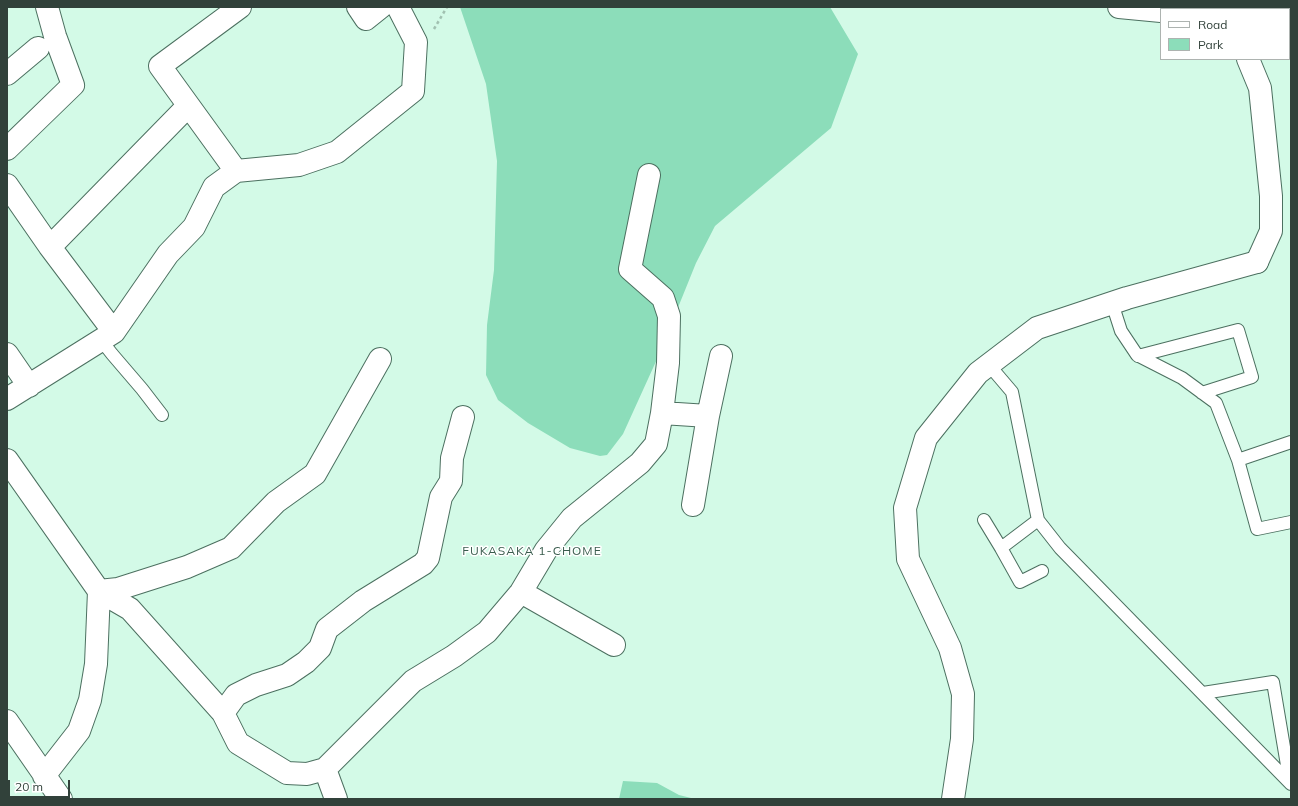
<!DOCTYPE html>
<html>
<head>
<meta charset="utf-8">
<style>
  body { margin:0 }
  #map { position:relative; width:1298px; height:806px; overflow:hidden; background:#d3fae7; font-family:Mulish,sans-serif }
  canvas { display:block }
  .frame { position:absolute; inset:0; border:8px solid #31413a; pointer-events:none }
  .legend { position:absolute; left:1160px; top:8px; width:130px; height:52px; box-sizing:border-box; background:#fff; border:1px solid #adb3b0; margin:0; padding:5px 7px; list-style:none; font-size:12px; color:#31413a }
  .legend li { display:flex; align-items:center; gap:8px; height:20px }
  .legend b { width:20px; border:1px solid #adb3b0 }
  .scale { position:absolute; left:8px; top:780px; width:62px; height:18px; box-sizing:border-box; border:2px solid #31413a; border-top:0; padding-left:5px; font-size:12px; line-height:14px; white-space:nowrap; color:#31413a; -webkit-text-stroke:3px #fff; paint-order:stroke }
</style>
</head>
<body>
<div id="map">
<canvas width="1298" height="806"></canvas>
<div class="frame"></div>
<ul class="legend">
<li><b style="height:5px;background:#fff"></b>Road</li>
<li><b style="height:11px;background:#8cddba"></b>Park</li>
</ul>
<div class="scale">20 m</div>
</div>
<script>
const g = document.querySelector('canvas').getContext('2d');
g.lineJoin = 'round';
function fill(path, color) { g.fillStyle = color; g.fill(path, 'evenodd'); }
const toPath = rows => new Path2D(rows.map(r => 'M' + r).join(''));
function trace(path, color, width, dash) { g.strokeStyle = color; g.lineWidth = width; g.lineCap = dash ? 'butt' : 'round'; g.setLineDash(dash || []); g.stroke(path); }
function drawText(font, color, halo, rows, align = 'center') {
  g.font = font + ' Mulish,sans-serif'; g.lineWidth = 3; g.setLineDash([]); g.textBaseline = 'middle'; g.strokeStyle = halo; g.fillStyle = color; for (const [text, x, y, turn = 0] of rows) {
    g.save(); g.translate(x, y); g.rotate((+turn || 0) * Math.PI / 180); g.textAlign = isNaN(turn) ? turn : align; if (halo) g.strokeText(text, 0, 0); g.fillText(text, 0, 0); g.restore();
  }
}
const green = toPath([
  [460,7,830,7,858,54,831,128,715,226,696,263,658,357,623,434,607,455,600,456,570,448,528,423,498,400,486,375,487,325,494,270,497,161,486,84],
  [623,781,657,783,679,795,695,799,619,799]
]);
const path = toPath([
  [434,29,447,7]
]);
const service = toPath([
  [1112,303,1121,331,1137,355,1182,378,1216,403,1238,460,1257,529,1291,522],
  [101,340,112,354,142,389,162,415],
  [1138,356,1238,330,1252,377,1202,393],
  [989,365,1012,392,1038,520,1060,548,1291,784],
  [1238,460,1291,442],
  [984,520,1001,548,1020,582,1042,571],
  [1001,548,1038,520],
  [1203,693,1273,682,1290,783]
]);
const minor = toPath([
  [358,7,366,19,381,7],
  [1119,7,1161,11],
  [1248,59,1260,88,1271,196,1271,231,1257,262],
  [7,74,38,48],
  [7,149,73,85,55,36,47,7],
  [236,171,160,66,240,7],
  [7,185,50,247,114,332],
  [50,247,188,106],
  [7,354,29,386],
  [7,399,114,332,168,254,194,227,214,187,236,171,299,165,337,152,413,91,416,42,398,7],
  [662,413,708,416],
  [7,460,99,591,130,609,223,713,238,743,287,773,307,774,325,769,413,681,454,656,487,632,521,592,546,550,572,518,640,463,656,444,662,413,668,363,669,316,663,298,630,269,649,175],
  [693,505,708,416,721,356],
  [99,591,118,589,187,567,231,548,276,502,315,474,380,359],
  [521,592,614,645],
  [223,713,236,695,256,685,287,675,306,662,320,648,327,629,363,601,423,564,428,558,441,497,451,481,452,458,463,417],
  [7,721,61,799],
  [325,769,336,799],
  [44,776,79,731,90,700,96,664,99,591]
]);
const tertiary = toPath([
  [953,799,962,739,963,694,950,648,908,559,905,508,926,438,978,373,1037,328,1127,298,1257,262]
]);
const neighbourhoodNames = [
  ["FUKASAKA 1-CHOME",532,551]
];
fill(green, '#8cddba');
trace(service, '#4c7060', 14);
trace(minor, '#4c7060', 24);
trace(tertiary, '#4c7060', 24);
trace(path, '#a1c1b1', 2.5, [3, 3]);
trace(service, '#fff', 12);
trace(minor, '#fff', 22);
trace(tertiary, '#fff', 22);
g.letterSpacing = '1px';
drawText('12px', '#395c4d', '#fff', neighbourhoodNames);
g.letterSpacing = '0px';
</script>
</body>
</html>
